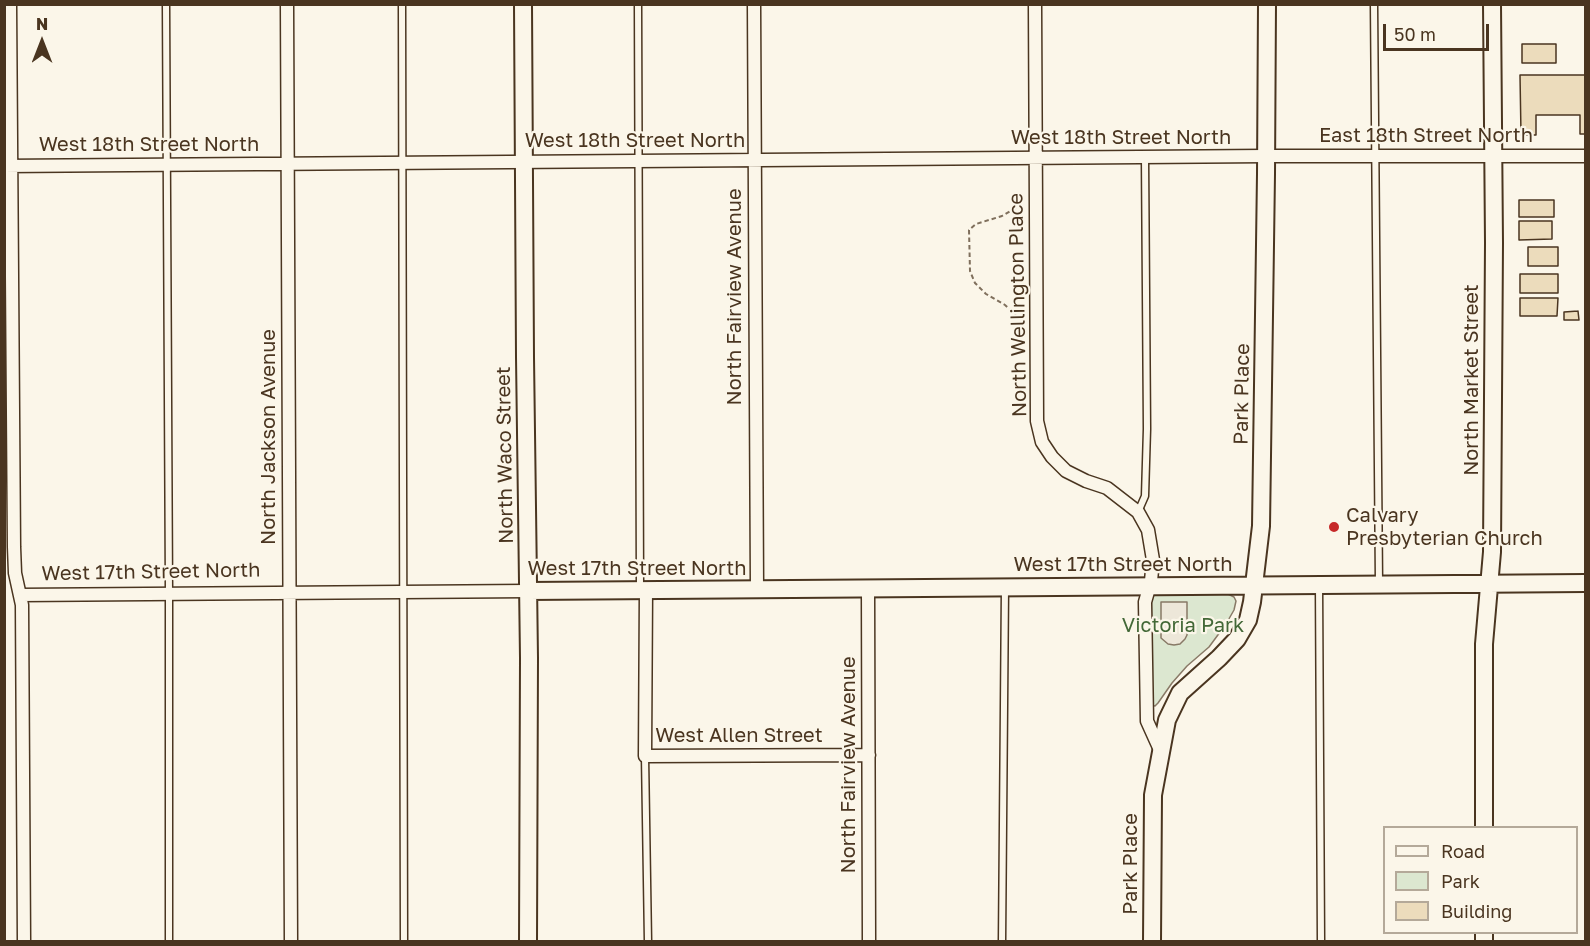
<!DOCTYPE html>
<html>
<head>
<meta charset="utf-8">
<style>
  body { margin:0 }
  #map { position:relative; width:1590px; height:946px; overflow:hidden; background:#fbf6e9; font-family:"Golos Text",sans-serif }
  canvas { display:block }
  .frame { position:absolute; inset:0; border:6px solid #4a3520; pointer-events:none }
  .legend { position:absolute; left:1383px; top:826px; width:195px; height:108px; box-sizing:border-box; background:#fbf6e9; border:2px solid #b4a999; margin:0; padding:8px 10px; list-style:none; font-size:18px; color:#4a3520 }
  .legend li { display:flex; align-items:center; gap:12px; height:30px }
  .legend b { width:30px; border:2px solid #b4a999 }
  .north { position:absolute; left:12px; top:12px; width:60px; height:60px; -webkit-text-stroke:4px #fbf6e9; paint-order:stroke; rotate:0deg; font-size:16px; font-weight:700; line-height:24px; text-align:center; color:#4a3520 }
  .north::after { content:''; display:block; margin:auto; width:21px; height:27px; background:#4a3520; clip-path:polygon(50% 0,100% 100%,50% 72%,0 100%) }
  .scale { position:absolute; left:1383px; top:24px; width:106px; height:27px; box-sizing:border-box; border:3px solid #4a3520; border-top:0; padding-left:8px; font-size:18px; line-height:21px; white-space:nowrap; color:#4a3520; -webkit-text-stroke:4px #fbf6e9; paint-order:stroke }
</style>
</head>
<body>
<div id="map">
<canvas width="1590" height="946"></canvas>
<div class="frame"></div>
<ul class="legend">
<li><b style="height:8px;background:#fbf6e9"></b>Road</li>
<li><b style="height:16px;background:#dce7d0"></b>Park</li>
<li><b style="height:16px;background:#ecdcbc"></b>Building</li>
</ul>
<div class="north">N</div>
<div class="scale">50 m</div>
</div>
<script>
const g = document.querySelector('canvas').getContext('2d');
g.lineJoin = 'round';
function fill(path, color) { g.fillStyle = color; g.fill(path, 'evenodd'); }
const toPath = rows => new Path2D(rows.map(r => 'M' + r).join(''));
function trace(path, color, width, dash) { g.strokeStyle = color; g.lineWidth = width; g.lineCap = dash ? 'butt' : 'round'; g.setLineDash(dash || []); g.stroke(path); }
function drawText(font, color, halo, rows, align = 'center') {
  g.font = font + ' "Golos Text",sans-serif'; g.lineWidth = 4.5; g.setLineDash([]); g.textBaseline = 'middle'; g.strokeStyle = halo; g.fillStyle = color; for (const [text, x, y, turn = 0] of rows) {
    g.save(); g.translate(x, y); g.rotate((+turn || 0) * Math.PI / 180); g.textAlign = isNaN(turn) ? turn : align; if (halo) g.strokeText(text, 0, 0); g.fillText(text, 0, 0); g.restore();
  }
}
const green = toPath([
  [1226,593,1234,597,1236,601,1234,610,1226,624,1209,647,1187,666,1172,683,1158,703,1155,706,1150,705,1150,602,1153,595,1226,593]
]);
const parking = toPath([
  [1161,602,1187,602,1187,635,1185,639,1180,644,1174,645,1168,644,1161,638,1161,602]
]);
const building = toPath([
  [1522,44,1556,44,1556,63,1522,63,1522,44],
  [1520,75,1586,75,1586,134,1580,134,1580,115,1536,115,1536,135,1521,135,1520,75],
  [1519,200,1554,200,1554,217,1519,217,1519,200],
  [1519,221,1552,221,1552,239,1519,240,1519,221],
  [1528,247,1558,247,1558,266,1528,266,1528,247],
  [1520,274,1558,274,1558,293,1520,293,1520,274],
  [1520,298,1558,298,1557,316,1520,316,1520,298],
  [1578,311,1579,320,1564,320,1564,312,1578,311]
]);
const path = toPath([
  [1016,208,1002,216,976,224,969,230,970,271,975,283,986,294,1005,305,1016,315]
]);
const service = toPath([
  [166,4,169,593,169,942],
  [402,4,404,942],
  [638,4,640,589],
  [1374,4,1379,583],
  [1138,512,1145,496,1147,429,1145,157],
  [1319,585,1321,942],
  [645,756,648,942],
  [1002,942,1005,587]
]);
const minor = toPath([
  [10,4,14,547,15,573,22,605,24,942],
  [287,4,291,942],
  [754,4,757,589],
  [1035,4,1037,421,1042,442,1052,457,1066,471,1086,481,1107,488,1138,512,1148,530,1153,560,1151,581,1145,602,1147,721,1161,752],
  [4,166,1266,156,1586,156],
  [868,588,869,942],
  [646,589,645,756,869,755],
  [20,595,528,591]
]);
const tertiary = toPath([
  [523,4,525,357,529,658,528,942],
  [528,591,1586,583],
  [1484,828,1484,644,1492,552,1494,243,1492,4],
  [1484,932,1484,942],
  [1152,942,1153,795,1167,720,1180,693,1219,658,1237,639,1248,620,1252,602,1261,526,1266,174,1267,4]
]);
const markers = [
  [1334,527,6,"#c62828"]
];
const streetNames = [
  ["East 18th Street North",1426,136],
  ["West 18th Street North",1121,138],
  ["West 18th Street North",635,141],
  ["West 18th Street North",149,145],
  ["North Fairview Avenue",735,297,-90],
  ["North Wellington Place",1018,305,-91],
  ["North Market Street",1472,380,-90],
  ["Park Place",1242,394,-89],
  ["North Jackson Avenue",269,437,-90],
  ["North Waco Street",505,455,-91],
  ["West 17th Street North",1123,565],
  ["West 17th Street North",637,569],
  ["West 17th Street North",151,572,-1],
  ["West Allen Street",739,736],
  ["North Fairview Avenue",849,765,-90],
  ["Park Place",1131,864,-90]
];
const poiNames = [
  ["Calvary",1346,516],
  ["Presbyterian Church",1346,539]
];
const parkNames = [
  ["Victoria Park",1183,626]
];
fill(green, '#dce7d0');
trace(green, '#887966', 1.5);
fill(parking, '#ede7d9');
trace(parking, '#887966', 1.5);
fill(building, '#ecdcbc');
trace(building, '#4a3520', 1.5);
trace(service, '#4a3520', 9);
trace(minor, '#4a3520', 15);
trace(tertiary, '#4a3520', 20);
trace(path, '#7f6f5c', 2, [4.5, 3]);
trace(service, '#fbf6e9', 6);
trace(minor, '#fbf6e9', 12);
trace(tertiary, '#fbf6e9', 16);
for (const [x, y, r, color] of markers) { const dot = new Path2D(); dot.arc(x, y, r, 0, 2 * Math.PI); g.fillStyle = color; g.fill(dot); trace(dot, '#fbf6e9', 2); }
drawText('20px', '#4a3520', '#fbf6e9', streetNames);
drawText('20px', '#4a3520', '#fbf6e9', poiNames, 'left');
drawText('20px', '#436837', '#fbf6e9', parkNames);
</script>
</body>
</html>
